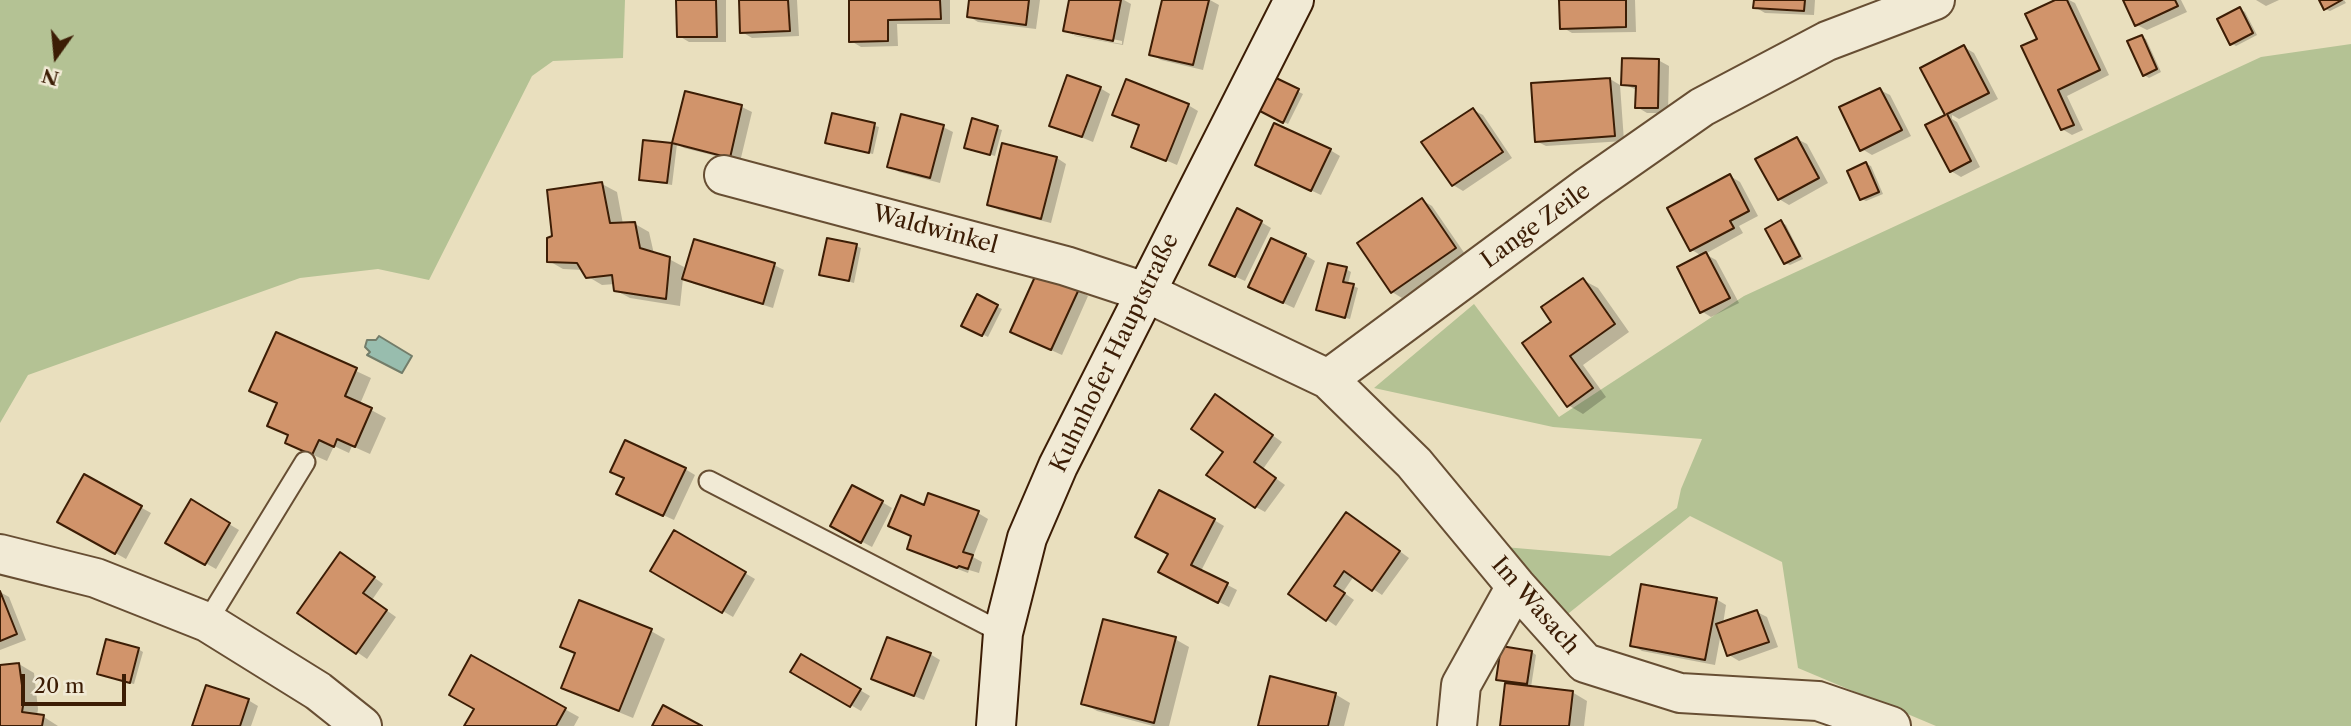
<!DOCTYPE html>
<html>
<head>
<meta charset="utf-8">
<style>
  body { margin:0 }
  #map { position:relative; width:2351px; height:726px; overflow:hidden; background:#e9dfbe; font-family:"Libre Caslon Text",serif }
  canvas { display:block }
  .north { position:absolute; left:21px; top:21px; width:70px; height:70px; -webkit-text-stroke:5px #f1ead5; paint-order:stroke; rotate:195deg; font-size:19px; font-weight:700; line-height:28px; text-align:center; color:#3c1d05 }
  .north::after { content:''; display:block; margin:auto; width:24px; height:32px; background:#3c1d05; clip-path:polygon(50% 0,100% 100%,50% 72%,0 100%) }
  .scale { position:absolute; left:21px; top:674px; width:105px; height:32px; box-sizing:border-box; border:4px solid #3c1d05; border-top:0; padding-left:9px; font-size:21px; line-height:24px; white-space:nowrap; color:#3c1d05; -webkit-text-stroke:5px #f1ead5; paint-order:stroke }
</style>
</head>
<body>
<div id="map">
<canvas width="2351" height="726"></canvas>
<div class="north">N</div>
<div class="scale">20 m</div>
</div>
<script>
const g = document.querySelector('canvas').getContext('2d');
g.lineJoin = 'round';
function fill(path, color) { g.fillStyle = color; g.fill(path, 'evenodd'); }
const toPath = rows => new Path2D(rows.map(r => 'M' + r).join(''));
function trace(path, color, width, dash) { g.strokeStyle = color; g.lineWidth = width; g.lineCap = dash ? 'butt' : 'round'; g.setLineDash(dash || []); g.stroke(path); }
function drawText(font, color, halo, rows, align = 'center') {
  g.font = font + ' "Libre Caslon Text",serif'; g.lineWidth = 5; g.setLineDash([]); g.textBaseline = 'middle'; g.strokeStyle = halo; g.fillStyle = color; for (const [text, x, y, turn = 0] of rows) {
    g.save(); g.translate(x, y); g.rotate((+turn || 0) * Math.PI / 180); g.textAlign = isNaN(turn) ? turn : align; if (halo) g.strokeText(text, 0, 0); g.fillText(text, 0, 0); g.restore();
  }
}
const green = toPath([
  [0,0,625,0,623,58,553,61,532,76,429,280,378,269,300,278,28,375,0,423],
  [2351,44,2351,726,1936,726,1798,668,1782,562,1690,516,1564,617,1504,547,1610,556,1677,508,1681,489,1702,439,1553,427,1374,388,1474,304,1559,417,1744,296,2261,57]
]);
const water = toPath([
  [379,336,412,356,402,373,367,355,370,352,365,347,367,340,376,340,379,336]
]);
const shadow = toPath([
  [678,0,726,0,726,42,689,42,679,36],
  [741,0,797,0,799,36,752,38,742,32],
  [850,0,950,0,950,24,897,24,898,46,861,47,851,41],
  [970,0,1040,0,1036,29,978,22,968,16],
  [1070,0,1124,0,1131,4,1123,45,1075,36,1065,30],
  [1073,31,1122,41,1122,44,1073,35],
  [1164,0,1210,0,1219,5,1203,70,1161,60,1151,54],
  [1557,0,1635,0,1636,32,1572,33,1562,27,1561,1],
  [1756,0,1815,0,1814,15,1765,13,1755,7],
  [2059,0,2069,0,2075,3,2109,75,2067,96,2083,130,2072,135,2062,129,2039,40],
  [2125,0,2181,0,2187,12,2147,30,2137,25],
  [2256,0,2279,0,2266,6],
  [2321,0,2344,0,2346,3,2330,11,2325,9],
  [2240,9,2245,12,2257,35,2236,46,2231,43],
  [2141,37,2146,39,2161,72,2149,78,2144,75],
  [1964,47,1974,53,1998,99,1959,119,1952,115,1952,119,1957,122,1980,167,1961,177,1951,171,1947,116,1923,69],
  [1658,60,1669,66,1668,113,1647,113,1637,107,1637,90,1623,84],
  [1610,79,1620,85,1624,141,1546,146,1536,141],
  [1275,80,1303,94,1288,124,1261,110],
  [1100,88,1110,94,1093,142,1051,125],
  [1880,90,1890,95,1911,136,1872,155,1862,149],
  [686,93,742,107,752,112,740,162,684,148,677,144,672,185,645,181,641,179,645,142,673,145],
  [1188,105,1198,111,1177,165,1133,146,1141,126,1115,114],
  [1473,110,1483,115,1512,158,1463,191,1453,185],
  [833,115,879,127,873,154,832,144],
  [973,120,1002,130,995,156,966,147],
  [943,127,953,132,940,183,899,172,890,166],
  [1797,139,1807,144,1828,183,1789,205,1779,199],
  [1330,150,1340,156,1321,195,1267,170],
  [1057,158,1066,164,1051,223,999,210,989,204],
  [1866,164,1871,166,1883,194,1866,201,1862,199],
  [1730,176,1740,182,1758,216,1739,226,1743,233,1705,254,1716,260,1739,303,1711,317,1701,311,1702,256,1692,250],
  [602,184,617,192,623,224,635,224,649,232,654,254,669,259,684,267,683,277,774,265,784,270,773,308,694,284,683,278,680,306,630,298,615,290,615,284,602,285,587,276,583,270,563,269,549,261,554,237],
  [1422,200,1432,206,1465,254,1402,298,1392,292],
  [1261,222,1271,228,1245,281,1221,270],
  [1781,222,1786,225,1803,259,1790,265,1785,263],
  [856,246,861,248,854,283,821,274],
  [1305,255,1315,261,1294,308,1260,292],
  [1346,269,1351,272,1348,284,1358,288,1350,319,1318,310],
  [1583,280,1598,288,1629,332,1583,365,1606,397,1583,414,1568,405,1554,323],
  [1078,290,1088,296,1062,355,1022,337],
  [978,297,1002,309,988,337,964,325],
  [277,334,371,378,360,404,386,418,370,454,352,446,349,453,334,446,327,461,302,450,289,436,269,425,278,404,252,390],
  [1226,402,1282,442,1263,469,1285,485,1265,512,1256,507,1225,452],
  [685,469,695,475,674,520,628,499,626,479],
  [85,476,151,513,126,559,59,521],
  [192,502,239,530,216,569,168,542],
  [882,502,892,508,872,547,842,531],
  [925,507,978,513,988,519,973,557,982,562,979,573,969,570,968,573,919,554,909,549,913,536,890,526],
  [1214,520,1224,526,1201,571,1237,590,1229,607,1170,577],
  [1357,520,1409,558,1382,595,1354,576,1343,592,1354,600,1336,626,1290,594],
  [675,532,755,579,733,617,653,570],
  [351,560,383,584,372,600,396,617,367,659,299,612],
  [0,592,9,597,26,640,0,650],
  [1716,599,1726,605,1723,624,1757,612,1767,617,1778,647,1739,661,1729,655,1721,633,1715,665,1642,651,1632,645],
  [651,631,665,639,633,718,577,695,563,687,576,654,562,646],
  [1175,639,1189,647,1169,726,1153,726,1097,711,1083,703],
  [138,649,143,652,134,684,103,676],
  [1532,652,1536,655,1531,687,1572,692,1587,701,1584,726,1501,726,1507,682,1498,679],
  [930,654,940,660,924,700,883,684],
  [802,656,870,696,861,711,793,671],
  [471,657,579,717,574,726,466,726,476,709],
  [19,664,34,673,38,709,37,716,44,717,58,726,0,726,0,667],
  [1335,694,1350,703,1344,726,1260,726],
  [248,700,258,706,251,726,194,726]
]);
const building = toPath([
  [676,0,716,0,717,37,677,37,676,0],
  [739,0,788,0,790,31,740,33,739,0],
  [849,0,940,0,941,19,888,20,888,41,849,42,849,0],
  [969,0,1029,0,1026,25,967,17,969,0],
  [1069,0,1121,0,1113,41,1063,31,1069,0],
  [1162,0,1209,0,1193,65,1149,55,1162,0],
  [1559,0,1626,0,1626,27,1560,29,1559,0],
  [1754,0,1805,0,1804,11,1753,8,1754,0],
  [2055,0,2067,0,2100,70,2058,90,2074,125,2061,130,2021,46,2037,39,2025,14,2055,0],
  [2123,0,2175,0,2178,6,2135,26,2123,0],
  [2319,0,2342,0,2324,10,2319,0],
  [2240,7,2253,33,2230,45,2217,19,2240,7],
  [2142,35,2157,69,2143,76,2127,41,2142,35],
  [1964,45,1989,93,1947,114,1971,161,1950,172,1925,125,1945,115,1920,68,1964,45],
  [1622,58,1659,59,1658,108,1635,108,1636,86,1621,85,1622,58],
  [1067,75,1101,87,1082,137,1049,126,1067,75],
  [1274,77,1299,89,1283,123,1258,110,1274,77],
  [1610,78,1615,136,1535,142,1531,83,1610,78],
  [1126,79,1189,104,1166,161,1131,147,1139,125,1112,115,1126,79],
  [1880,88,1902,130,1860,151,1839,107,1880,88],
  [685,91,742,105,730,158,672,143,685,91],
  [1473,108,1503,152,1452,186,1421,142,1473,108],
  [832,113,875,123,869,153,825,143,832,113],
  [901,114,944,125,930,178,887,167,901,114],
  [972,118,998,126,990,155,964,148,972,118],
  [1274,123,1331,149,1311,191,1255,165,1274,123],
  [1797,137,1819,178,1778,200,1755,159,1797,137],
  [643,140,672,143,667,183,639,180,643,140],
  [1002,143,1057,157,1041,219,987,205,1002,143],
  [1866,162,1879,192,1860,200,1847,171,1866,162],
  [1730,174,1749,211,1730,221,1734,228,1690,251,1667,208,1730,174],
  [602,182,610,223,635,222,640,248,670,257,666,299,614,291,612,275,586,278,577,263,547,262,547,238,552,236,547,190,602,182],
  [1422,198,1456,248,1391,293,1357,243,1422,198],
  [1237,208,1262,221,1235,277,1209,265,1237,208],
  [1781,220,1800,256,1784,264,1765,229,1781,220],
  [827,238,857,244,849,281,819,275,827,238],
  [1271,238,1306,254,1283,303,1248,287,1271,238],
  [694,239,775,263,763,304,682,279,694,239],
  [1706,252,1730,298,1700,313,1677,267,1706,252],
  [1328,263,1347,267,1343,282,1354,284,1345,318,1316,310,1328,263],
  [1038,270,1079,289,1051,350,1010,332,1038,270],
  [1583,278,1615,324,1570,356,1593,388,1567,407,1522,343,1551,322,1541,307,1583,278],
  [977,294,998,305,982,336,961,326,977,294],
  [276,332,357,368,345,396,372,408,355,447,337,439,334,447,319,440,312,455,285,443,288,435,267,426,277,403,249,391,276,332],
  [1215,394,1273,435,1254,462,1276,478,1255,508,1206,475,1223,452,1191,429,1215,394],
  [625,440,686,468,663,516,616,494,624,478,610,472,625,440],
  [84,474,142,506,115,554,57,522,84,474],
  [852,485,883,501,861,543,830,526,852,485],
  [1159,490,1215,519,1191,565,1228,583,1218,603,1158,572,1168,554,1135,537,1159,490],
  [928,493,979,511,963,552,973,555,968,569,959,566,957,568,907,549,911,536,888,526,901,495,924,505,928,493],
  [191,499,230,523,205,565,165,543,191,499],
  [1346,512,1400,551,1372,591,1344,571,1334,586,1345,593,1326,621,1288,594,1346,512],
  [674,530,746,572,722,613,650,571,674,530],
  [340,552,375,577,363,593,387,610,356,654,297,613,340,552],
  [1641,584,1717,598,1705,660,1630,646,1641,584],
  [0,591,17,634,0,641,0,591],
  [579,600,652,629,619,711,561,688,575,653,560,647,579,600],
  [1757,610,1769,642,1727,656,1716,624,1757,610],
  [1103,619,1176,637,1154,723,1081,704,1103,619],
  [887,637,931,653,914,696,871,679,887,637],
  [106,639,139,648,130,683,97,674,106,639],
  [1501,646,1532,651,1527,684,1496,680,1501,646],
  [801,654,861,689,850,707,790,672,801,654],
  [471,655,566,708,556,726,464,726,474,709,449,695,471,655],
  [19,663,24,700,22,712,44,715,42,726,0,726,0,665,19,663],
  [1270,676,1336,693,1328,726,1258,726,1270,676],
  [1505,683,1573,691,1569,726,1500,726,1505,683],
  [206,685,249,699,240,726,192,726,206,685],
  [663,705,702,726,652,726,663,705]
]);
const lane = toPath([
  [709,481,1003,633],
  [207,622,305,462]
]);
const street = toPath([
  [724,175,1066,266,1145,292,1328,379,1414,463,1516,586,1585,663,1680,693,1818,701,1891,726],
  [1328,379,1589,186,1702,107,1827,41,1935,0],
  [0,554,96,578,207,622,318,691,362,726],
  [1457,726,1461,685,1516,586]
]);
const secondary = toPath([
  [996,726,1003,633,1027,538,1058,466,1294,0]
]);
const streetNames = [
  ["Lange Zeile",1536,226,-36],
  ["Waldwinkel",935,230,15],
  ["Kuhnhofer Hauptstraße",1115,353,-64],
  ["Im Wasach",1535,606,49]
];
fill(green, '#b4c294');
fill(water, '#98bdae');
trace(water, '#737d6a', 2);
fill(shadow, '#0003');
fill(building, '#d1946b');
trace(building, '#3c1d05', 2);
trace(lane, '#674e33', 23);
trace(street, '#674e33', 42);
trace(secondary, '#3c1d05', 42);
trace(lane, '#f1ead5', 19);
trace(street, '#f1ead5', 38);
trace(secondary, '#f1ead5', 38);
drawText('23px', '#3c1d05', '#f1ead5', streetNames);
</script>
</body>
</html>
